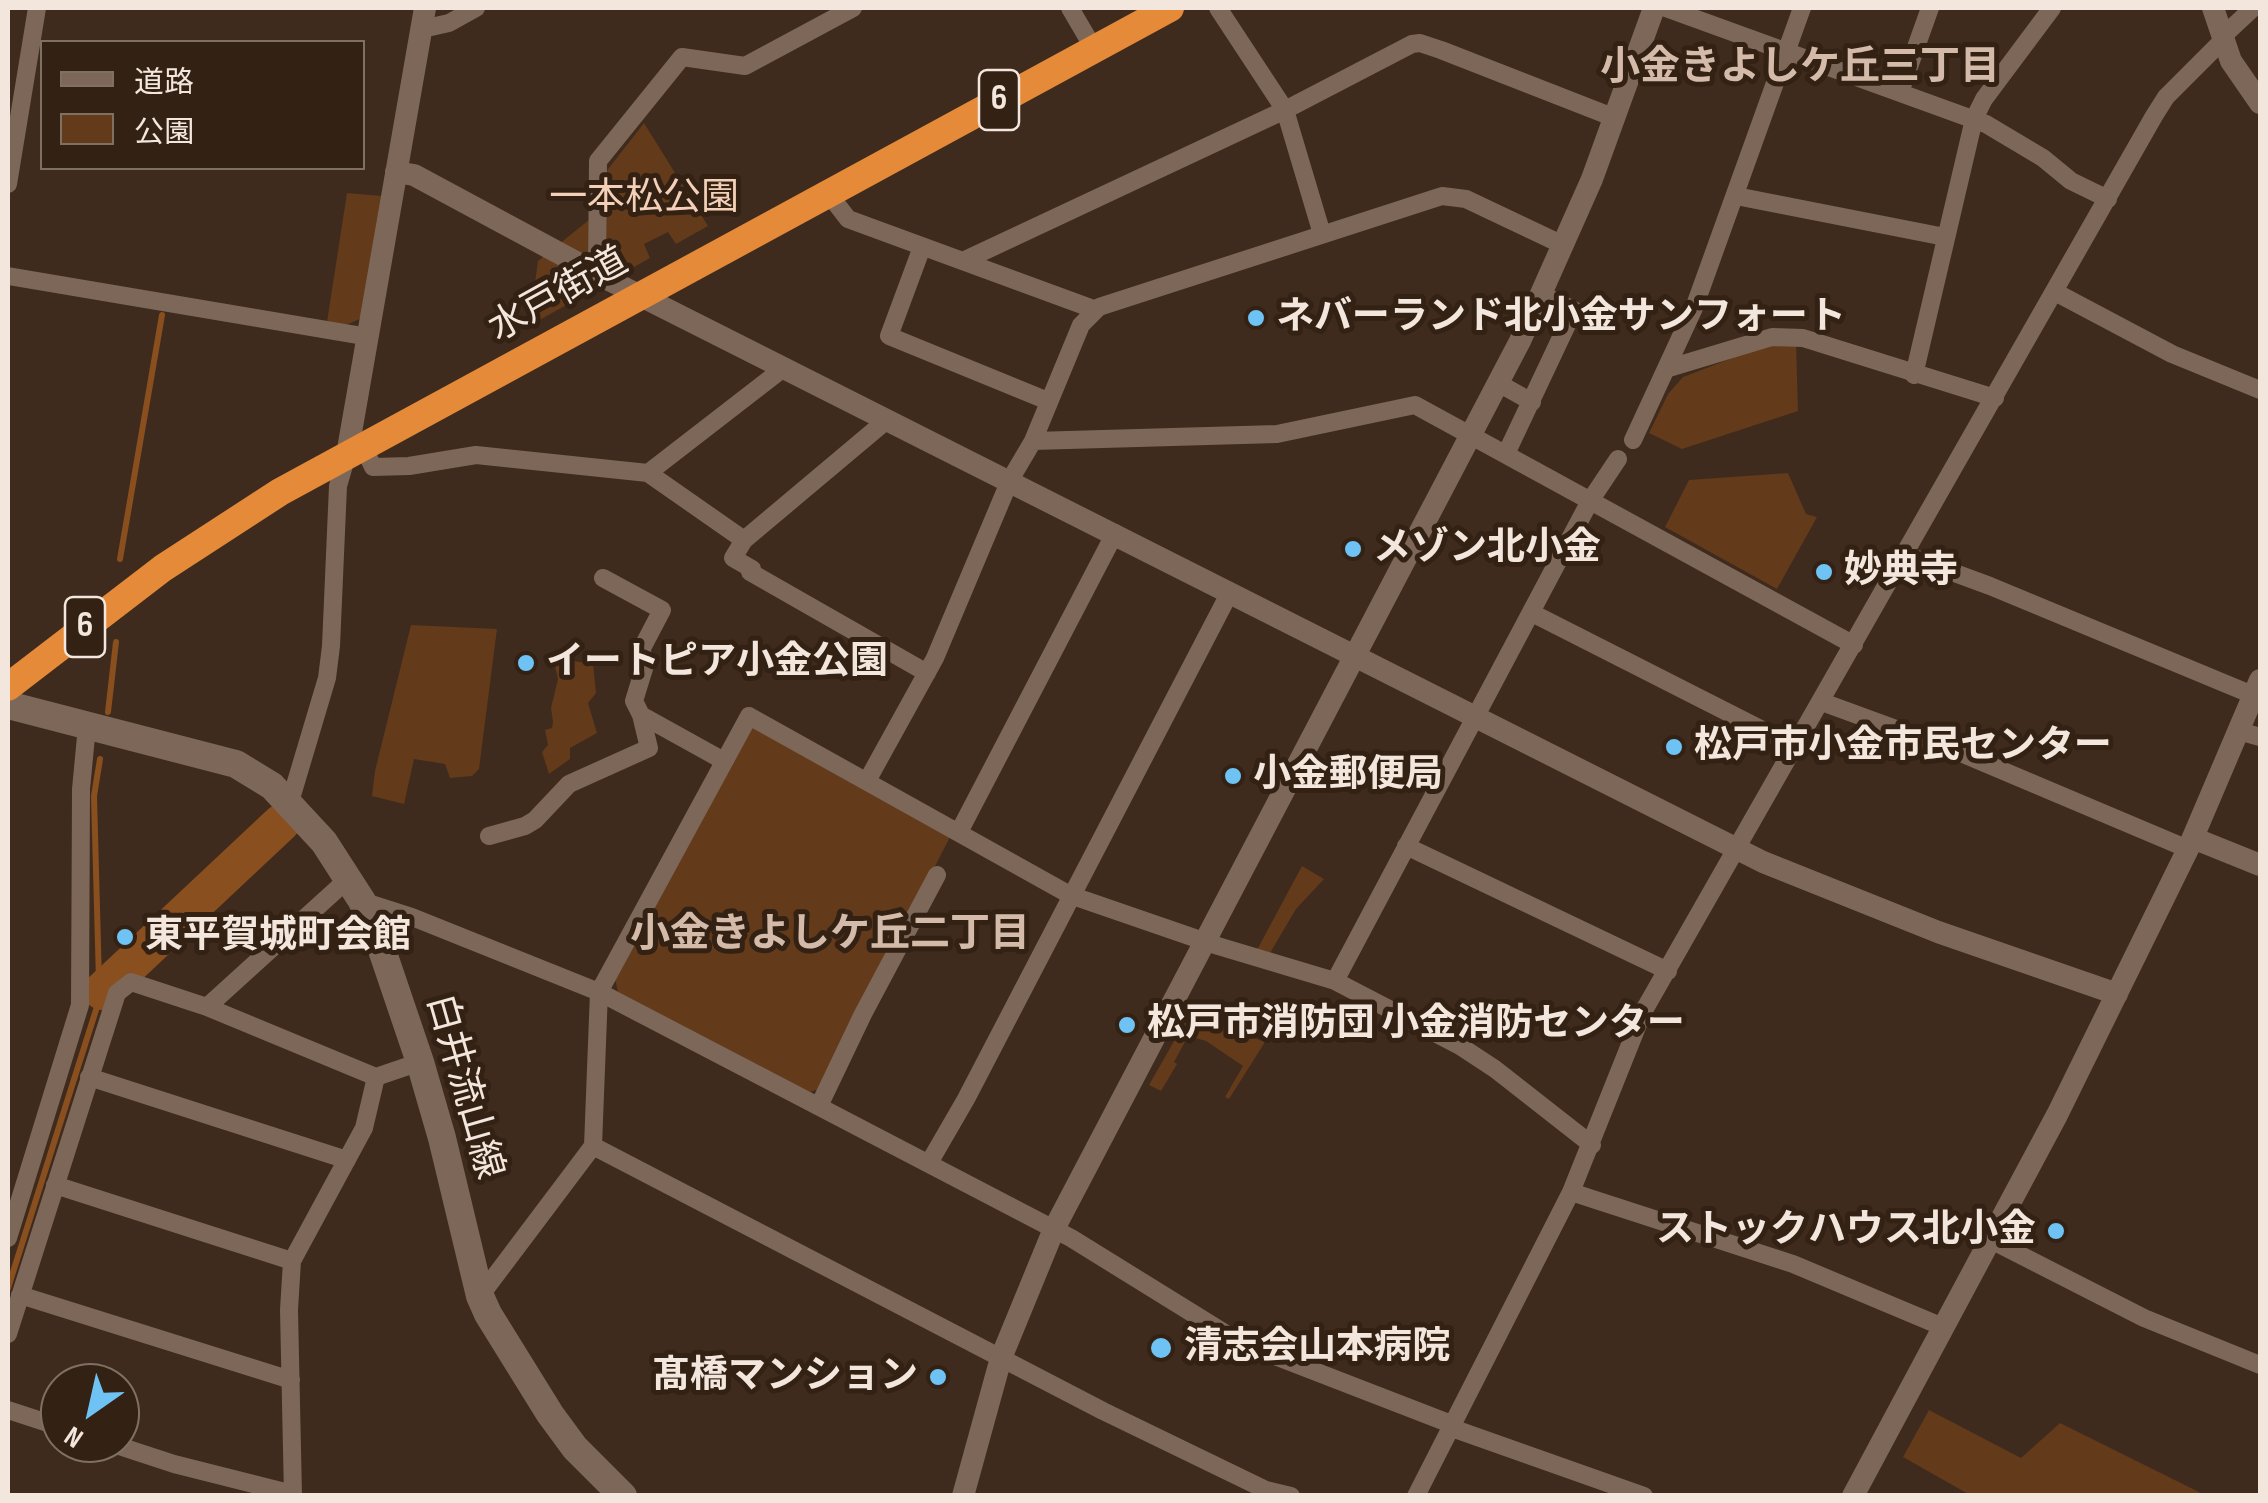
<!DOCTYPE html>
<html>
<head>
<meta charset="utf-8">
<style>
  body { margin:0 }
  #map { position:relative; width:2268px; height:1503px; overflow:hidden; background:#3e2b1d; font-family:"Sofia Sans Condensed","Noto Sans JP",sans-serif }
  canvas { display:block }
  .frame { position:absolute; inset:0; border:10px solid #f2e6dd; pointer-events:none }
  .legend { position:absolute; left:40px; top:40px; width:325px; height:130px; box-sizing:border-box; background:#332114; border:2px solid #7f7064; margin:0; padding:12px 18px; list-style:none; font-size:30px; color:#f2e6dd }
  .legend li { display:flex; align-items:center; gap:20px; height:50px }
  .legend b { width:50px; border:2px solid #7f7064 }
  .north { position:absolute; left:40px; top:1363px; width:100px; height:100px; box-sizing:border-box; background:#332114; border:2px solid #7f7064; border-radius:50%; rotate:214deg; font-size:28px; font-weight:700; line-height:40px; text-align:center; color:#f2e6dd }
  .north::after { content:''; display:block; margin:auto; width:35px; height:45px; background:#6fc2f4; clip-path:polygon(50% 0,100% 100%,50% 72%,0 100%) }
</style>
</head>
<body>
<div id="map">
<canvas width="2268" height="1503"></canvas>
<div class="frame"></div>
<ul class="legend">
<li><b style="height:12px;background:#7d6758"></b>道路</li>
<li><b style="height:28px;background:#633a1a"></b>公園</li>
</ul>
<div class="north">N</div>
</div>
<script>
const g = document.querySelector('canvas').getContext('2d');
g.lineJoin = 'round';
function fill(path, color) { g.fillStyle = color; g.fill(path, 'evenodd'); }
const toPath = rows => new Path2D(rows.map(r => 'M' + r).join(''));
function trace(path, color, width, dash) { g.strokeStyle = color; g.lineWidth = width; g.lineCap = dash ? 'butt' : 'round'; g.setLineDash(dash || []); g.stroke(path); }
function drawText(font, color, halo, rows, align = 'center') {
  g.font = font + ' "Sofia Sans Condensed","Noto Sans JP",sans-serif'; g.lineWidth = 10; g.setLineDash([]); g.textBaseline = 'middle'; g.strokeStyle = halo; g.fillStyle = color; for (const [text, x, y, turn = 0] of rows) {
    g.save(); g.translate(x, y); g.rotate((+turn || 0) * Math.PI / 180); g.textAlign = isNaN(turn) ? turn : align; if (halo) g.strokeText(text, 0, 0); g.fillText(text, 0, 0); g.restore();
  }
}
const green = toPath([
  [644,123,708,226,676,244,668,232,644,244,650,258,529,326,538,261,600,211,605,173],
  [347,193,382,196,362,318,346,325,327,322],
  [1777,344,1796,344,1798,411,1682,449,1649,433,1668,394,1683,377,1756,349],
  [1788,473,1806,514,1817,517,1777,589,1665,527,1689,480],
  [411,625,497,629,479,769,472,776,450,778,445,764,414,759,404,804,372,796,375,771],
  [553,658,593,664,596,693,588,703,597,733,570,748,570,759,549,774,542,752,548,745,545,730,552,728,553,722,551,708,558,679],
  [749,724,951,835,822,1088,810,1092,618,992,615,979],
  [1302,866,1324,879,1296,909,1270,953,1257,950],
  [1182,1022,1222,1026,1265,1042,1229,1099,1225,1097,1243,1066,1206,1041,1188,1036,1174,1062,1177,1064,1161,1091,1149,1085,1178,1034,1187,1036,1177,1031],
  [1929,1410,2021,1458,2060,1423,2205,1495,1970,1495,1903,1457]
]);
const stream = toPath([
  [120,559,162,315],
  [108,712,116,642],
  [8,1288,102,991,99,982,94,796,100,759]
]);
const river = toPath([
  [102,991,281,823]
]);
const minor = toPath([
  [1070,8,1094,49],
  [1218,8,1285,110,1322,234],
  [1666,8,1986,124,2043,158,2071,181,2108,199],
  [422,29,449,23,476,8],
  [2222,37,2253,8],
  [1900,92,1930,8],
  [8,184,37,8],
  [828,193,848,219,1096,310],
  [1736,196,1945,237],
  [922,247,889,336,1048,401],
  [963,261,1285,110,1412,44,1420,43,1441,50,1615,118],
  [597,273,598,161,682,57,745,66,853,8],
  [8,276,369,337],
  [2055,292,2172,354,2260,390],
  [1666,369,1772,337,1803,338,1995,398],
  [1914,375,1974,119,1984,99,2052,8],
  [1498,383,1532,402],
  [1633,440,1694,308,1802,8],
  [1033,441,1277,434,1415,405,1854,645],
  [363,446,373,467,409,466,476,455,648,473,744,540,733,558,752,569,750,572,927,673],
  [1506,454,1574,310,1541,294],
  [648,473,785,367],
  [744,540,888,419],
  [1906,555,1990,586,2260,698],
  [603,578,662,610,641,650,646,662,634,701,641,715,724,761],
  [1532,613,1796,747],
  [1822,702,1956,751,2188,849],
  [2239,731,2260,737],
  [867,781,935,658,1010,480,1033,441,1081,325,1099,307,1442,196,1466,199,1563,245],
  [290,802,327,678,331,646,338,486,347,455],
  [959,832,1115,533],
  [489,836,525,826,535,820,569,784,649,748,641,715],
  [1406,846,1668,971],
  [362,901,412,917,599,992,1071,1238,1239,1342,1451,1424],
  [1335,981,1590,501,1618,459],
  [207,1007,348,879],
  [89,1077,347,1160],
  [376,1077,420,1062],
  [819,1106,863,1014,937,875],
  [593,1146,1103,1411,1266,1490,1291,1496],
  [929,1163,966,1099,1230,592],
  [55,1185,292,1261],
  [1571,1192,1793,1264,1943,1327],
  [8,1238,80,1005,81,789,87,726],
  [1989,1239,2144,1318,2260,1365],
  [20,1295,291,1380],
  [480,1296,593,1146,599,992,749,716,1070,895,1218,946,1335,981,1460,1046,1495,1069,1592,1145],
  [8,1334,117,993,131,982,207,1007,376,1077,364,1128,292,1261,289,1310,293,1496],
  [8,1410,60,1427],
  [1449,1427,1644,1496],
  [110,1443,174,1464,293,1494],
  [1416,1496,1571,1192,1643,1012,2154,116,2166,97,2223,40]
]);
const tertiary = toPath([
  [2213,8,2231,61,2260,103],
  [396,172,414,175,611,281,1763,862,1938,932,2117,994],
  [347,455,425,8],
  [2193,838,2260,865],
  [963,1496,1001,1358,1054,1229,1520,341,1592,179,1654,8],
  [1853,1496,2057,1115,2188,849,2260,680]
]);
const secondary = toPath([
  [8,705,236,764,272,786,324,842,362,901,381,947,420,1062,442,1138,480,1296,488,1314,550,1414,575,1448,623,1496]
]);
const trunk = toPath([
  [8,687,163,568,280,492,1170,8]
]);
const markers = [
  [1256,318,10,"#6fc2f4"],
  [1353,549,10,"#6fc2f4"],
  [1824,572,10,"#6fc2f4"],
  [526,663,10,"#6fc2f4"],
  [1674,747,10,"#6fc2f4"],
  [1233,776,10,"#6fc2f4"],
  [125,937,10,"#6fc2f4"],
  [1127,1025,10,"#6fc2f4"],
  [2056,1231,10,"#6fc2f4"],
  [1161,1348,12,"#6fc2f4"],
  [938,1377,10,"#6fc2f4"]
];
const shields = [
  [999,100,40],
  [85,627,40]
];
const shieldNames = [
  ["6",999,100],
  ["6",85,627]
];
const parkNames = [
  ["一本松公園",644,199]
];
const streetNames = [
  ["水戸街道",559,296,-29],
  ["白井流山線",463,1087,74]
];
const poiNames = [
  ["ネバーランド北小金サンフォート",1276,318],
  ["メゾン北小金",1373,549],
  ["妙典寺",1844,572],
  ["イートピア小金公園",546,663],
  ["松戸市小金市民センター",1694,747],
  ["小金郵便局",1253,776],
  ["東平賀城町会館",145,937],
  ["松戸市消防団 小金消防センター",1147,1025],
  ["ストックハウス北小金",2036,1231,"right"],
  ["清志会山本病院",1184,1348],
  ["髙橋マンション",918,1377,"right"]
];
const neighbourhoodNames = [
  ["小金きよしケ丘三丁目",1800,69],
  ["小金きよしケ丘二丁目",830,936]
];
fill(green, '#633a1a');
trace(stream, '#894f1e', 6);
trace(river, '#894f1e', 38);
trace(minor, '#7d6758', 18);
trace(tertiary, '#7d6758', 22);
trace(secondary, '#7d6758', 28);
trace(trunk, '#e48a39', 28);
for (const [x, y, r, color] of markers) { const dot = new Path2D(); dot.arc(x, y, r, 0, 2 * Math.PI); g.fillStyle = color; g.fill(dot); trace(dot, '#332114', 4); }
for (const [x, y, w] of shields) { const box = new Path2D(); box.roundRect(x - w / 2, y - 30, w, 60, 8); g.fillStyle = '#332114'; g.fill(box); trace(box, '#f2e6dd', 2.5); }
drawText('bold 35px', '#f2e6dd', null, shieldNames);
drawText('38px', '#f3d0b7', '#332114', parkNames);
drawText('38px', '#f2e6dd', '#332114', streetNames);
drawText('bold 38px', '#f2e6dd', '#332114', poiNames, 'left');
drawText('bold 40px', '#d3baa9', '#332114', neighbourhoodNames);
</script>
</body>
</html>
